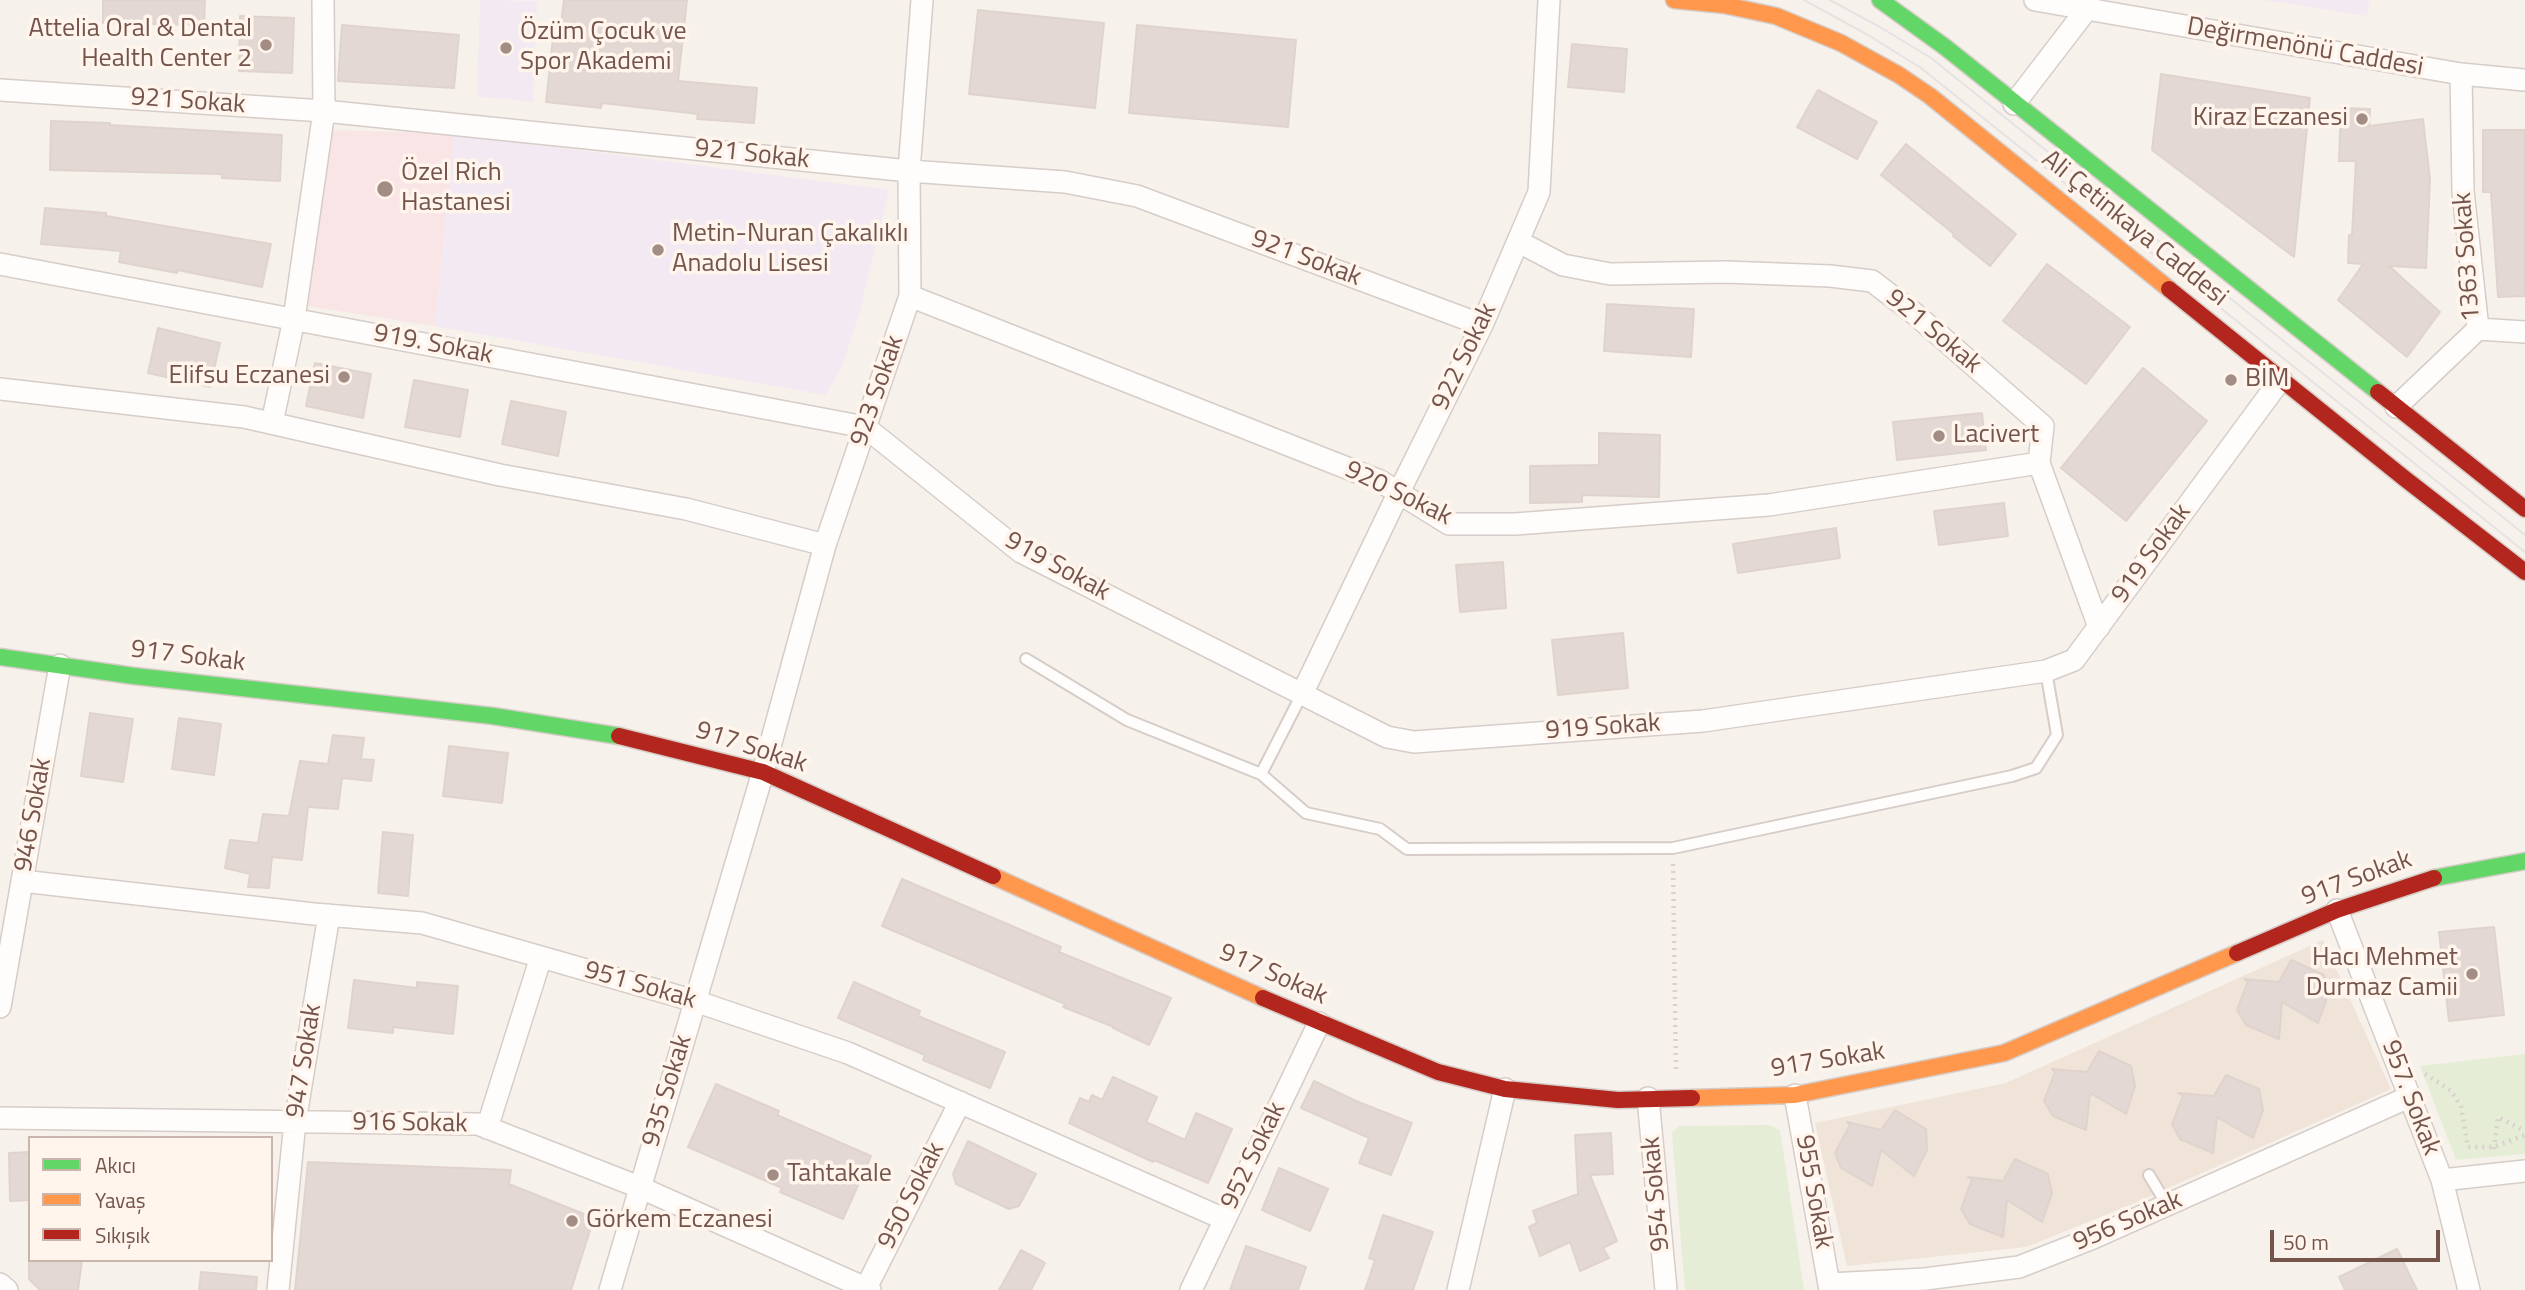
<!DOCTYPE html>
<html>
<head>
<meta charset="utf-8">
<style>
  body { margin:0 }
  #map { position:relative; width:2525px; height:1290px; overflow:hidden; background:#f7f1eb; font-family:"Titillium Web",sans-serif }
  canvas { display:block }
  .legend { position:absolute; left:28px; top:1136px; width:245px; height:126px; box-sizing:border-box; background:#fff5ec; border:2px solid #c8b5ac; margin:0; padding:9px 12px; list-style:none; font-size:21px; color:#75554b }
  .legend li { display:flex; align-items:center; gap:14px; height:35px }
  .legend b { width:35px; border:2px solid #c8b5ac }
  .scale { position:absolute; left:2270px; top:1230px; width:170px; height:32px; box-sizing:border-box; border:4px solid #75554b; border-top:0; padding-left:9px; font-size:21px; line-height:24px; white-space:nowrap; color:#75554b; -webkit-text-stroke:5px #fff5ec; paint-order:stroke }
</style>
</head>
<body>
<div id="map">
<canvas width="2525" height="1290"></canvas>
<ul class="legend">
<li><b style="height:9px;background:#63d668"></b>Akıcı</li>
<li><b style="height:9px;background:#ff974d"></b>Yavaş</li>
<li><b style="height:9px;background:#b3261e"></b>Sıkışık</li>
</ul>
<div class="scale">50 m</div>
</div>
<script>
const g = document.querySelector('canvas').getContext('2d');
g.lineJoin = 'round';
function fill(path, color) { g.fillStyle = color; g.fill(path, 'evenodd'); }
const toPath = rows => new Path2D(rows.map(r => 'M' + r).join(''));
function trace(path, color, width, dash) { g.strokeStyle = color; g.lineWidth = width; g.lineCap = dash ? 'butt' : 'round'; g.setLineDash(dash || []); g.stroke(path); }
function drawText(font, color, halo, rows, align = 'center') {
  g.font = font + ' "Titillium Web",sans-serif'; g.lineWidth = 7; g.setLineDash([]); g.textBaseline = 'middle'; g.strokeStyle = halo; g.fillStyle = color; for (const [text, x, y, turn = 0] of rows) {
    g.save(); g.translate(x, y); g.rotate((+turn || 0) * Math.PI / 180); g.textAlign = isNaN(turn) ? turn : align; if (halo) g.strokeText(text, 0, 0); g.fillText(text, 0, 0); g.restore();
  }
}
const residential = toPath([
  [2323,940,2391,1089,2130,1205,2026,1247,1847,1266,1815,1123,2006,1083]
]);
const education = toPath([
  [480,0,537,1,533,102,477,96],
  [2264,0,2369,0,2368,16],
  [454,134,889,190,860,310,843,365,825,395,435,326]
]);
const medical = toPath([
  [329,130,454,134,435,326,308,306]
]);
const green = toPath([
  [2525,1054,2525,1154,2456,1160,2420,1066],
  [1769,1125,1780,1130,1804,1290,1685,1290,1672,1133,1679,1126]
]);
const building = toPath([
  [103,0,205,0,204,25,103,23,103,0],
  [564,0,687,0,678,81,757,88,754,123,697,119,698,114,602,103,601,108,546,102,553,38,559,38,564,0],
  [978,10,1104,23,1095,108,969,94,978,10],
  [240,16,294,18,292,73,239,71,240,16],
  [342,25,459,35,454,88,338,81,342,25],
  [1137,25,1296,40,1288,127,1129,113,1137,25],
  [1572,44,1627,49,1624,92,1568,87,1572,44],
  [2161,74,2310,98,2294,257,2152,150,2161,74],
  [1818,90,1877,122,1857,159,1797,127,1818,90],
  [2341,108,2370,109,2369,126,2423,119,2430,179,2426,268,2389,266,2440,312,2407,357,2338,300,2363,264,2348,263,2349,235,2352,235,2356,161,2339,161,2341,108],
  [51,121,110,123,110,125,282,135,280,181,222,178,222,174,50,170,51,121],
  [2483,130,2525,130,2525,296,2498,297,2491,192,2483,192,2483,130],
  [1906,144,2016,234,1990,266,1953,236,1954,234,1881,175,1906,144],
  [45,208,106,213,106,216,271,244,262,287,177,270,177,273,119,262,121,251,41,244,45,208],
  [2047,264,2130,327,2086,384,2003,321,2047,264],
  [1607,304,1694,309,1691,357,1604,351,1607,304],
  [158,328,220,343,210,387,148,373,158,328],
  [315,363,371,374,363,418,306,406,315,363],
  [2143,368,2207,421,2126,521,2061,468,2143,368],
  [414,380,468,390,460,437,405,427,414,380],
  [511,401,566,412,558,456,502,444,511,401],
  [1982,413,1986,450,1897,460,1893,422,1982,413],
  [1599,433,1660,435,1659,497,1582,495,1582,502,1530,503,1530,466,1599,465,1599,433],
  [2004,503,2008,536,1939,545,1934,511,2004,503],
  [1836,528,1840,558,1738,573,1733,544,1836,528],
  [1503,562,1506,608,1460,612,1456,565,1503,562],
  [1623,633,1628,688,1558,695,1552,640,1623,633],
  [90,713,133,719,123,782,81,776,90,713],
  [179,718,221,724,214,775,172,769,179,718],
  [333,735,364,738,361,759,374,760,371,781,342,778,338,809,308,807,302,860,272,857,269,888,248,887,250,874,225,868,230,840,258,843,263,814,289,816,300,761,328,764,333,735],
  [449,746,508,753,502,803,443,796,449,746],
  [383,832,413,835,408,896,378,893,383,832],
  [902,879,1061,947,1059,952,1171,998,1149,1045,1113,1028,1114,1027,1063,1007,1065,1004,882,926,902,879],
  [2494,927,2504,1015,2449,1021,2439,932,2494,927],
  [2291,960,2324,975,2328,995,2318,1023,2282,1002,2279,1039,2246,1025,2237,1010,2248,981,2244,979,2279,982,2291,960],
  [354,980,417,988,417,982,458,986,453,1034,393,1027,393,1033,348,1028,354,980],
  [854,982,920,1011,918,1016,1005,1052,990,1088,923,1060,925,1055,838,1018,854,982],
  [2099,1051,2131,1066,2135,1086,2126,1114,2090,1093,2086,1130,2053,1116,2044,1101,2055,1072,2052,1069,2087,1072,2099,1051],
  [2226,1075,2259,1089,2263,1110,2253,1138,2217,1117,2213,1153,2180,1139,2172,1124,2183,1096,2178,1093,2214,1096,2226,1075],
  [1113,1077,1157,1097,1146,1122,1185,1140,1196,1113,1232,1129,1208,1183,1154,1160,1153,1162,1069,1123,1080,1098,1089,1102,1092,1095,1102,1100,1113,1077],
  [1314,1081,1356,1101,1412,1123,1391,1175,1359,1163,1369,1138,1301,1108,1314,1081],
  [716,1084,779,1111,777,1115,871,1156,843,1219,780,1192,782,1188,688,1147,716,1084],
  [1895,1110,1926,1129,1927,1150,1914,1176,1881,1150,1872,1186,1841,1168,1835,1153,1850,1125,1847,1122,1881,1130,1895,1110],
  [1611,1133,1613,1174,1590,1175,1617,1241,1603,1248,1609,1258,1580,1271,1570,1242,1540,1256,1529,1227,1537,1223,1533,1211,1578,1194,1575,1135,1611,1133],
  [968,1141,1036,1174,1019,1206,1009,1209,956,1184,953,1174,968,1141],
  [30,1152,30,1200,10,1201,9,1153,30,1152],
  [2015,1159,2048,1174,2052,1194,2042,1222,2007,1200,2003,1237,1970,1224,1961,1209,1972,1179,1968,1177,2003,1181,2015,1159],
  [308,1162,511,1170,509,1184,594,1218,571,1290,295,1290,308,1162],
  [1279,1168,1328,1189,1310,1231,1262,1210,1279,1168],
  [1383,1215,1433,1232,1413,1290,1365,1290,1375,1260,1369,1258,1383,1215],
  [1246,1246,1306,1267,1298,1290,1230,1290,1246,1246],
  [2397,1249,2417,1290,2345,1290,2339,1277,2397,1249],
  [1021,1250,1045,1263,1031,1290,999,1290,1021,1250],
  [29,1260,82,1260,78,1290,40,1290,29,1279,29,1260],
  [201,1272,257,1277,256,1290,199,1290,201,1272]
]);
const path = toPath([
  [1673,864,1676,1072],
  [2425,1074,2451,1091,2461,1106,2468,1147,2494,1147,2525,1135],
  [2494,1149,2498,1117,2525,1131]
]);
const lane = toPath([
  [1026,659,1127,720,1261,774,1306,813,1380,829,1407,849,1673,848,2012,776,2036,768,2057,735,2046,671],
  [1261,774,1302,694],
  [2149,1175,2167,1205]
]);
const street = toPath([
  [2035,0,2461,74,2525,80],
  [0,90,324,111,909,171,1065,182,1137,196,1482,325],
  [2014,104,2087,9,2089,0],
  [1519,242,1563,265,1610,274,1726,272,1830,276,1872,281,1915,314,2043,426,2039,463,2099,627],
  [0,264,865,427,1021,552,1387,737,1414,742,1703,721,2046,671,2074,660,2281,379],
  [910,296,1380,481,1449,524,1515,524,1769,505,2039,463],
  [2478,329,2525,332],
  [0,389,244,417,500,475,686,509,825,545],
  [2396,407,2478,329,2463,191,2461,74],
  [272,423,294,319,324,111,323,0],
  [1302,694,1399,492,1482,325,1539,192,1549,0],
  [22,881,314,914,422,923,695,1001,848,1053,1224,1219],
  [2337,910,2442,1180,2469,1290],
  [0,1007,60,665],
  [1795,1095,1830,1290],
  [1648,1098,1666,1290],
  [0,1118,478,1124,639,1187,870,1290],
  [487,1128,541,957],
  [2442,1180,2525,1171],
  [0,1284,7,1290],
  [1830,1284,1925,1279,2019,1267,2093,1238,2409,1097],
  [278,1290,295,1122,329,915],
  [610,1290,763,772,825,545,910,296,909,171,922,0],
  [865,1290,960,1102],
  [1191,1290,1319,1023],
  [1458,1290,1505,1089]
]);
const fast = toPath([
  [1880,0,1945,47,2378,392],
  [0,657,134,676,493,716,619,736],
  [2434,878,2525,861]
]);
const slow = toPath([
  [1674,0,1724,5,1776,16,1841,43,1899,75,1930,96,2169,289],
  [993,876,1263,998],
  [1692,1098,1795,1095,2004,1053,2237,953]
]);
const jam = toPath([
  [2169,289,2404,478,2525,572],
  [2378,392,2525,509],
  [619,736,763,772,993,876],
  [2237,953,2337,910,2434,878],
  [1263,998,1438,1072,1505,1089,1618,1100,1692,1098]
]);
const tram = toPath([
  [1804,0,1868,35,1921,68,2525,552],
  [1830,0,1880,27,1931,58,2525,535]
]);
const markers = [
  [266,45,7,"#a28c83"],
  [506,48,7,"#a28c83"],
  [2362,119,7,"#a28c83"],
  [385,189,9,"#a28c83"],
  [658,250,7,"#a28c83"],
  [344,377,7,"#a28c83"],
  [2231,380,7,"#a28c83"],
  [1939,436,7,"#a28c83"],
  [2472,974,7,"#a28c83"],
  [773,1175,7,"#a28c83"],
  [572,1221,7,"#a28c83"]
];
const poiNames = [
  ["Attelia Oral & Dental",252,30,"right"],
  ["Health Center 2",252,60,"right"],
  ["Özüm Çocuk ve",520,33],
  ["Spor Akademi",520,63],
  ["Kiraz Eczanesi",2348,119,"right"],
  ["Özel Rich",401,174],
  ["Hastanesi",401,204],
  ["Metin-Nuran Çakalıklı",672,235],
  ["Anadolu Lisesi",672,265],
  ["Elifsu Eczanesi",330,377,"right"],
  ["BİM",2245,380],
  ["Lacivert",1953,436],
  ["Hacı Mehmet",2458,959,"right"],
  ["Durmaz Camii",2458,989,"right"],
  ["Tahtakale",787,1175],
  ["Görkem Eczanesi",586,1221]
];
const streetNames = [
  ["Değirmenönü Caddesi",2305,48,10],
  ["921 Sokak",188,102,4],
  ["921 Sokak",752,155,6],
  ["Ali Çetinkaya Caddesi",2134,229,39],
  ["1363 Sokak",2468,257,-94],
  ["921 Sokak",1306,259,21],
  ["921 Sokak",1933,332,40],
  ["919. Sokak",433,345,11],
  ["922 Sokak",1465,357,-64],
  ["923 Sokak",878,391,-71],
  ["920 Sokak",1398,494,26],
  ["919 Sokak",2152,554,-54],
  ["919 Sokak",1057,567,29],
  ["917 Sokak",188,657,7],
  ["919 Sokak",1603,728,-4],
  ["917 Sokak",751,748,18],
  ["946 Sokak",34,815,-80],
  ["917 Sokak",2357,879,-20],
  ["917 Sokak",1273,975,24],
  ["951 Sokak",640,986,16],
  ["947 Sokak",305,1061,-81],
  ["917 Sokak",1828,1061,-9],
  ["935 Sokak",668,1091,-73],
  ["957. Sokak",2410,1098,69],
  ["916 Sokak",410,1124,1],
  ["952 Sokak",1254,1156,-64],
  ["955 Sokak",1813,1192,80],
  ["954 Sokak",1657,1194,-95],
  ["950 Sokak",912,1196,-63],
  ["956 Sokak",2128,1222,-23]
];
fill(residential, '#f0e3d8');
fill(education, '#f2e9f2');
fill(medical, '#f9e4e6');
fill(green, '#e5edd6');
fill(building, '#e3d8d3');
trace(building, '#e0d3cd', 2);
trace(lane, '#d6ccc8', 14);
trace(street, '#d6ccc8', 24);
trace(fast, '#d6ccc7', 19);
trace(slow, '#d6ccc7', 19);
trace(jam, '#d6ccc7', 19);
trace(path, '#dad0ce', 4.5, [2, 5]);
trace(lane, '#fefdfc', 10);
trace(street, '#fefdfc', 21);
trace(fast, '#63d668', 16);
trace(slow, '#ff974d', 16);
trace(jam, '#b3261e', 16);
trace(tram, '#e4e2e5', 2);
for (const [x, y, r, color] of markers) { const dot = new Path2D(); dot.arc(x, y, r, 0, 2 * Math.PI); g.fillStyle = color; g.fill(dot); trace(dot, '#fff5ec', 2.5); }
drawText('26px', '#75554b', '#fff5ec', poiNames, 'left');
drawText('26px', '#75554b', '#fff5ec', streetNames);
</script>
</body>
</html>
